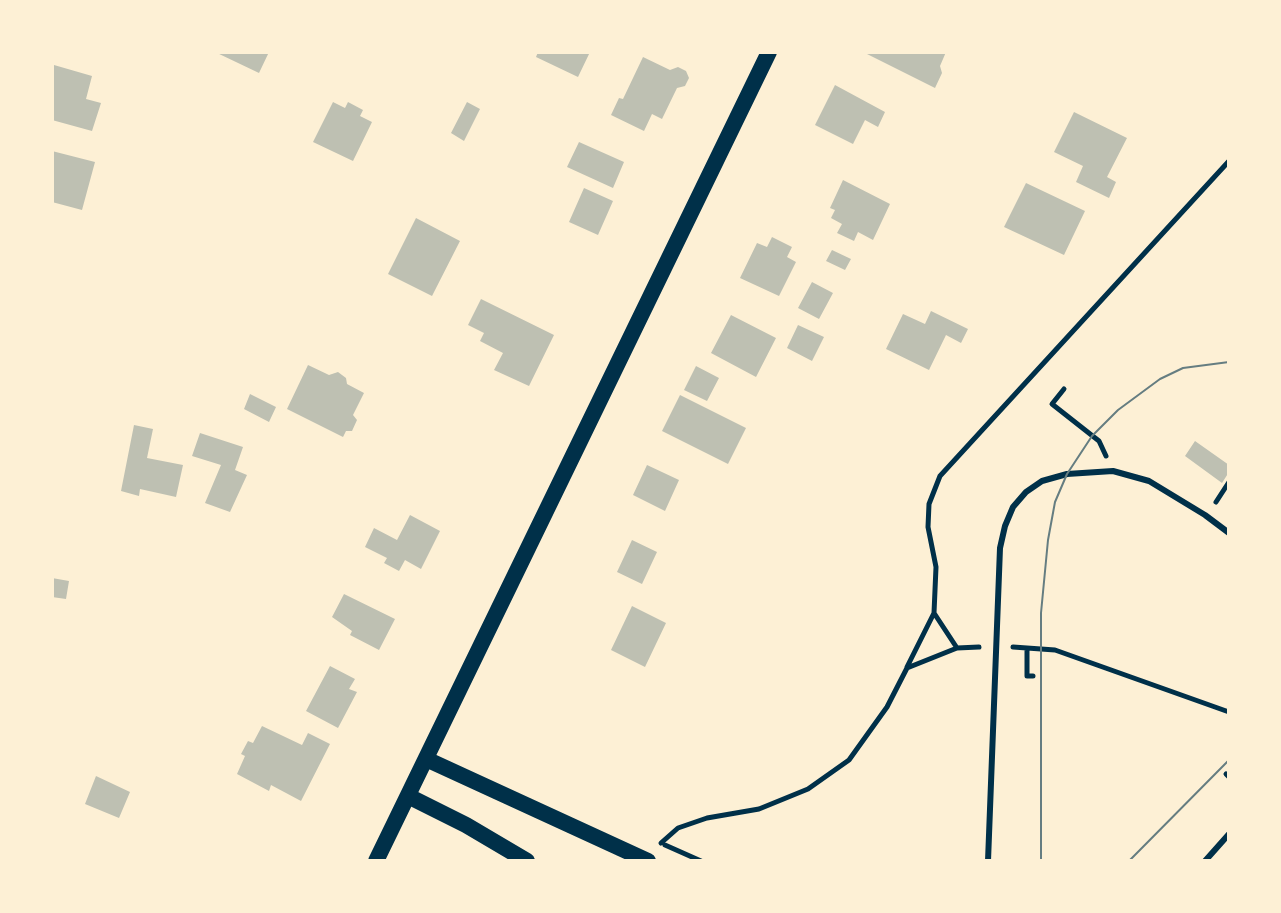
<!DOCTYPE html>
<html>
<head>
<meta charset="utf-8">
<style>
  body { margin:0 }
  #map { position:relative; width:1281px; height:913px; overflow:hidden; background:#fdf0d5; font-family:"Sofia Sans Condensed",sans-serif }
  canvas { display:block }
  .frame { position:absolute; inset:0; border:54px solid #fdf0d5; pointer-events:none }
</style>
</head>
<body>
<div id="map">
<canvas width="1281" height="913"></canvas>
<div class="frame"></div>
</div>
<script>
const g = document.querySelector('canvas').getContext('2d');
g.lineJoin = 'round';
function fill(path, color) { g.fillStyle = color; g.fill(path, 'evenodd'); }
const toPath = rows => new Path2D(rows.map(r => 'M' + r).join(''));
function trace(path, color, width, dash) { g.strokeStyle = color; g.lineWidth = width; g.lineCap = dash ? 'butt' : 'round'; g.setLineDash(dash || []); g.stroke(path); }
const building = toPath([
  [215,52,269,52,259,73],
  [538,52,590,52,578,77,536,57],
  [863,52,946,52,940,66,942,73,935,88],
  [643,57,670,70,678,67,686,71,689,78,685,86,677,88,662,119,652,114,644,131,611,115,619,98,623,99],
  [54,65,92,76,86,99,101,103,92,131,52,120],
  [835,85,885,112,878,127,865,120,853,144,815,125],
  [333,102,345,108,348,102,363,110,360,116,372,122,353,161,313,142],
  [467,102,480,109,464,141,451,133],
  [1074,112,1127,138,1107,177,1116,182,1109,198,1076,182,1083,166,1054,152],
  [579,142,624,162,613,188,567,167],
  [52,151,95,162,82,210,52,202],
  [843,180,890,204,873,240,858,232,854,241,837,233,842,224,831,218,835,210,830,208],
  [1026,183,1085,211,1064,255,1004,227],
  [584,188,613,201,598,235,569,222],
  [416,218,460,241,432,296,388,274],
  [772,237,792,247,787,257,796,262,779,296,740,278,757,243,767,247],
  [832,250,851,259,845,270,826,261],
  [812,282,833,293,819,319,798,308],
  [481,299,554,335,529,386,494,370,503,353,480,341,484,333,468,325],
  [931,311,968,329,961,343,946,335,929,370,886,349,903,314,925,324],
  [731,315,776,338,756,377,711,353],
  [798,325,824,337,812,361,787,348],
  [308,365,329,375,338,372,346,378,347,384,364,393,353,415,357,420,352,431,346,431,343,437,287,409],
  [696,366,719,378,707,401,684,390],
  [250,394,276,407,269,422,244,409],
  [680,395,746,428,728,464,662,431],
  [134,425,153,429,147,458,183,465,176,497,140,489,139,496,121,491],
  [200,433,243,447,235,470,247,475,230,512,205,503,221,465,192,456],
  [1195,441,1229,465,1229,472,1222,483,1185,456],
  [647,465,679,480,665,511,633,495],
  [410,515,440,531,421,569,405,560,399,571,384,563,387,558,365,547,374,528,397,540],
  [632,540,657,552,642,584,617,572],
  [52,578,69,581,66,599,52,597],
  [344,594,395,619,379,650,350,635,352,631,332,617],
  [632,606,666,623,645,667,611,650],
  [330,666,355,679,349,689,357,692,338,728,306,711],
  [262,726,302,745,308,733,330,744,301,801,271,785,269,791,237,774,245,756,241,754,248,741,253,743],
  [96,776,130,792,119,818,85,804]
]);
const path = toPath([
  [1064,389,1052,404,1099,441,1106,456],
  [1216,502,1229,482],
  [1013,647,1055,650,1229,712],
  [957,648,934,613,936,567,928,527,929,504,940,476,1229,161],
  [1027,648,1027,676,1033,676],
  [907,667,934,613],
  [1226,774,1229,777],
  [661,843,678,828,707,818,759,809,808,789,849,760,887,707,907,668,957,648,979,647],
  [665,845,701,861]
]);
const service = toPath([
  [988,861,1000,548,1005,526,1013,507,1026,492,1042,481,1067,474,1113,471,1149,481,1205,515,1229,533],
  [1205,861,1229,834]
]);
const secondary = toPath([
  [426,759,648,861],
  [408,796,466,825,527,861],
  [376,861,769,52]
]);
const tram = toPath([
  [1041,861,1041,613,1048,540,1055,502,1067,474,1092,436,1118,410,1160,379,1183,368,1229,362],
  [1129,861,1229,760]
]);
fill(building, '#bec0b2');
trace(path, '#003049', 5);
trace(service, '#003049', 6);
trace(secondary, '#003049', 16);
trace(tram, '#657d81', 2);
</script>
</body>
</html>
